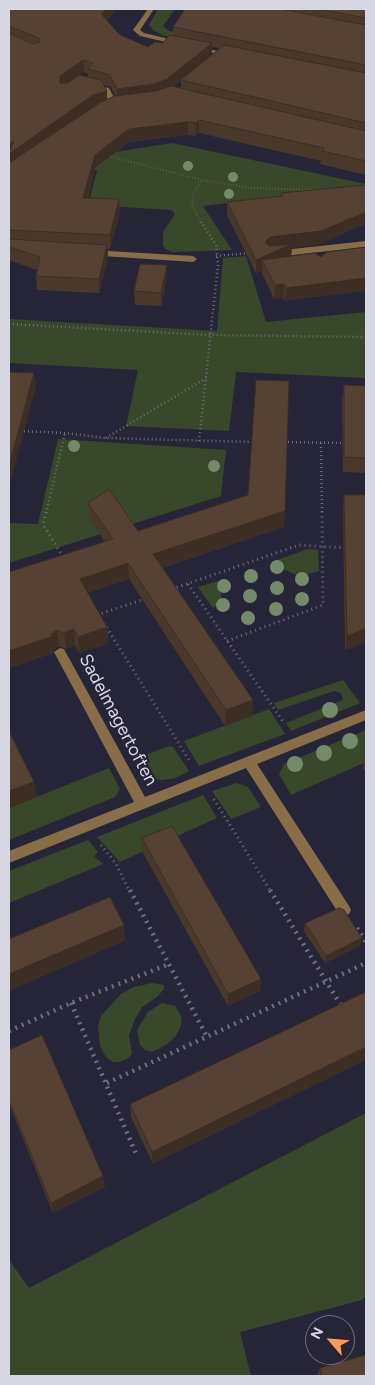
<!DOCTYPE html>
<html>
<head>
<meta charset="utf-8">
<style>
  body { margin:0 }
  #map { position:relative; width:375px; height:1385px; overflow:hidden; background:#262538; font-family:Figtree,sans-serif }
  canvas { display:block }
  .frame { position:absolute; inset:0; border:10px solid #d8d7e4; pointer-events:none }
  .north { position:absolute; left:305px; top:1315px; width:50px; height:50px; box-sizing:border-box; background:#262538; border:1px solid #6d6c7d; border-radius:50%; rotate:297deg; font-size:14px; font-weight:700; line-height:20px; text-align:center; color:#d8d7e4 }
  .north::after { content:''; display:block; margin:auto; width:18px; height:22px; background:#fe9c57; clip-path:polygon(50% 0,100% 100%,50% 72%,0 100%) }
</style>
</head>
<body>
<div id="map">
<canvas width="375" height="1385"></canvas>
<div class="frame"></div>
<div class="north">N</div>
</div>
<script>
const g = document.querySelector('canvas').getContext('2d');
g.lineJoin = 'round';
function fill(path, color) { g.fillStyle = color; g.fill(path, 'evenodd'); }
const toPath = rows => new Path2D(rows.map(r => 'M' + r).join(''));
function trace(path, color, width, dash) { g.strokeStyle = color; g.lineWidth = width; g.lineCap = dash ? 'butt' : 'round'; g.setLineDash(dash || []); g.stroke(path); }
function drawText(font, color, halo, rows, align = 'center') {
  g.font = font + ' Figtree,sans-serif'; g.lineWidth = 4.5; g.setLineDash([]); g.textBaseline = 'middle'; g.strokeStyle = halo; g.fillStyle = color; for (const [text, x, y, turn = 0] of rows) {
    g.save(); g.translate(x, y); g.rotate((+turn || 0) * Math.PI / 180); g.textAlign = isNaN(turn) ? turn : align; if (halo) g.strokeText(text, 0, 0); g.fillText(text, 0, 0); g.restore();
  }
}
const green = toPath([
  [158,9,175,9,163,26,169,31,228,43,366,78,162,35,153,30,149,25],
  [172,143,366,184,366,193,270,198,203,206,232,250,172,252,165,249,163,245,163,232,175,214,172,210,88,205,97,171,50,156,115,152],
  [246,256,266,322,366,312,366,378,236,372,229,431,126,426,138,370,9,363,9,319,217,331,223,258],
  [58,439,226,450,221,496,9,563,9,523,38,524],
  [308,549,318,550,319,571,316,572,299,576,283,569,277,560],
  [218,581,221,583,221,603,213,608,198,587],
  [343,680,360,703,291,731,286,723,343,700,341,693,334,691,278,710,274,703],
  [269,709,285,734,199,766,184,741],
  [366,730,366,762,291,795,279,774,284,764],
  [169,746,173,747,189,771,175,778,163,780,153,779,148,775,140,757],
  [109,768,120,789,115,797,9,840,9,808],
  [237,783,248,787,261,807,231,819,212,791],
  [203,795,217,818,120,862,97,837],
  [88,840,98,852,94,856,103,864,9,903,9,871],
  [152,983,164,985,164,989,157,997,142,1007,135,1019,129,1035,132,1054,127,1059,120,1062,113,1062,106,1057,100,1046,99,1037,98,1026,101,1016,121,994,134,987],
  [162,1003,175,1006,182,1018,181,1025,176,1036,166,1045,152,1052,145,1050,140,1045,137,1030,148,1012],
  [366,1113,366,1295,362,1300,240,1332,251,1376,9,1376,9,1260,29,1288]
]);
const pathFar3 = toPath([
  [108,156,202,180,252,188,318,190],
  [201,223,192,205,194,192,202,180]
]);
const pathFar2 = toPath([
  [216,256,250,253],
  [9,324,210,335,366,337],
  [20,431,65,433,105,438,256,442],
  [106,438,206,378],
  [199,441,218,265,216,245,201,222],
  [284,442,346,443],
  [321,443,322,513],
  [46,513,65,433]
]);
const pathFar1 = toPath([
  [46,512,43,524,64,559],
  [188,584,284,723],
  [172,589,299,545,346,548],
  [97,615,145,599],
  [104,623,189,760],
  [227,641,323,605,322,512],
  [214,799,271,892],
  [101,845,116,864,130,892]
]);
const path = toPath([
  [130,890,207,1037],
  [270,890,342,1007],
  [357,928,366,942],
  [71,1003,137,1156],
  [9,1031,71,1003,169,964],
  [107,1083,366,963]
]);
const minor = toPath([
  [148,9,154,9,140,30,144,33,234,55,231,57,140,36,133,30,148,9],
  [88,84,109,88,118,105,117,107,111,107,103,91,88,88,88,84],
  [366,241,366,247,274,257,270,254,274,251,366,241],
  [91,250,193,256,197,259,193,262,88,255,88,251,91,250],
  [60,648,64,649,145,797,366,710,366,720,257,764,349,906,351,910,349,914,344,916,339,914,246,768,9,863,9,851,134,802,54,652,60,648]
]);
const trees = [
  [188,166,5],
  [233,177,5],
  [229,194,5],
  [74,446,6],
  [214,466,6],
  [277,567,7],
  [251,576,7],
  [302,579,7],
  [224,586,7],
  [277,588,7],
  [250,596,7],
  [302,599,7],
  [223,605,7],
  [276,609,7],
  [248,618,7],
  [330,710,8],
  [350,741,8],
  [324,753,8],
  [295,764,8]
];
const wall = toPath([
  [9,9,117,9,107,20,120,35,148,47,163,43,173,36,173,27,185,9,366,9,366,175,320,164,321,161,199,133,195,136,188,135,129,142,95,168,88,198,119,199,120,213,110,249,108,249,108,259,99,293,37,290,36,276,37,270,9,260],
  [212,47,219,48,212,55],
  [194,69,181,80,181,88,173,87],
  [84,72,88,74,88,77,80,75],
  [104,85,111,87,115,96,107,99],
  [281,193,320,244,292,248,285,301,283,298,274,299,262,273,262,270,256,273,227,215,227,202,281,196],
  [167,279,161,306,135,305,134,291],
  [344,385,366,386,366,473,343,472,342,400],
  [248,495,285,511,284,527,162,568,253,700,252,716,225,726,129,579,87,593,107,627,108,644,79,653,75,645,66,649,59,646,53,650,53,653,9,668,9,572,105,542,90,519,88,503,138,531],
  [344,495,366,495,366,642,345,650,343,509],
  [365,751,366,751,366,773,363,768],
  [142,838,261,979,260,991,228,1006,142,851],
  [305,923,361,945,325,963,304,931],
  [366,992,153,1164,131,1117,130,1104],
  [9,1050,105,1187,53,1213,9,1104],
  [320,1368,366,1376,317,1376]
]);
const shadedWall = toPath([
  [106,9,117,9,102,26,101,14],
  [212,43,212,55,167,91,117,101,117,89],
  [83,60,84,72,61,88,60,83,60,76],
  [107,91,107,103,9,168,9,144,93,95],
  [199,120,199,133,195,136,196,123],
  [188,122,188,135,129,142,95,168,84,211,83,198,95,155,129,129],
  [119,199,120,213,110,249,110,235],
  [366,212,366,224,320,244,292,248,291,257,262,260,262,270,256,273,256,260,265,242,270,237],
  [107,245,108,259,99,293,99,279],
  [167,265,167,279,161,306,161,293],
  [366,278,366,291,285,301,286,288],
  [284,284,283,298,274,299,275,285],
  [34,373,36,387,9,487,9,466],
  [285,511,284,527,154,570,153,554],
  [128,563,129,579,81,595,80,579],
  [107,627,108,644,79,653,78,637],
  [366,628,366,642,345,650,347,636],
  [74,629,75,645,66,649,64,633],
  [57,630,59,646,53,650,53,653,9,668,9,651],
  [253,700,252,716,225,726,226,710],
  [34,782,37,797,9,808,9,791],
  [124,925,125,941,9,991,9,974],
  [362,938,361,945,325,963,326,956],
  [261,979,260,991,228,1006,228,994],
  [366,1047,366,1060,153,1164,152,1152],
  [103,1176,105,1187,53,1213,51,1203]
]);
const building = toPath([
  [9,9,106,9,101,14,120,35,148,47,155,42,163,43,169,35,212,43,167,79,154,84,117,89,110,75,88,69,93,63,83,60,60,76,60,83,68,83,79,75,101,80,107,91,93,95,9,154,9,152,14,141,9,144,9,33,33,44,40,42,39,38,9,26,9,9],
  [185,9,281,9,366,25,366,65,173,27,185,9],
  [318,9,366,9,366,18,318,9],
  [224,45,366,73,366,123,181,80,224,45],
  [171,86,366,131,366,161,322,151,324,148,199,120,196,123,188,122,129,129,95,155,83,198,119,199,110,235,9,230,9,163,101,102,115,96,156,91,171,86],
  [366,185,366,212,321,231,270,237,265,242,270,246,292,244,256,260,227,202,283,196,281,193,366,185],
  [9,239,107,245,99,279,36,276,40,257,9,247,9,239],
  [366,247,366,278,286,288,284,284,275,285,262,260,315,253,321,257,327,252,366,247],
  [140,264,167,265,161,293,134,291,140,264],
  [9,372,34,373,9,466,9,372],
  [256,380,289,381,285,511,153,554,253,700,226,710,128,563,80,579,107,627,78,637,74,629,64,633,57,630,51,634,51,637,9,651,9,572,113,539,88,503,109,489,138,531,248,495,256,380],
  [344,385,366,386,366,458,344,457,344,385],
  [344,495,366,495,366,628,347,636,344,495],
  [9,731,34,782,9,791,9,731],
  [172,826,261,979,228,994,142,838,172,826],
  [110,897,124,925,9,974,9,939,110,897],
  [339,908,344,910,362,938,326,956,305,923,339,908],
  [366,992,366,1047,152,1152,130,1104,366,992],
  [42,1035,103,1176,51,1203,9,1100,9,1050,42,1035],
  [366,1355,366,1376,322,1376,320,1368,366,1355]
]);
const streetNames = [
  ["Sadelmagertoften",118,720,62]
];
fill(green, '#39482b');
trace(pathFar3, '#6f6e7f', 2, [0.5, 2.5]);
trace(pathFar2, '#6f6e7f', 2.5, [1, 3]);
trace(pathFar1, '#6f6e7f', 3, [1, 4]);
trace(path, '#6f6e7f', 4.5, [2, 5]);
fill(minor, '#876e49');
g.fillStyle = '#758a6b';
for (const [x, y, r] of trees) { g.beginPath(); g.arc(x, y, r, 0, 2 * Math.PI); g.fill(); }
fill(wall, '#49392d');
fill(shadedWall, '#3c2e24');
fill(building, '#554234');
trace(building, '#3c2e24', 1);
drawText('18px', '#d8d7e4', '#262538', streetNames);
</script>
</body>
</html>
